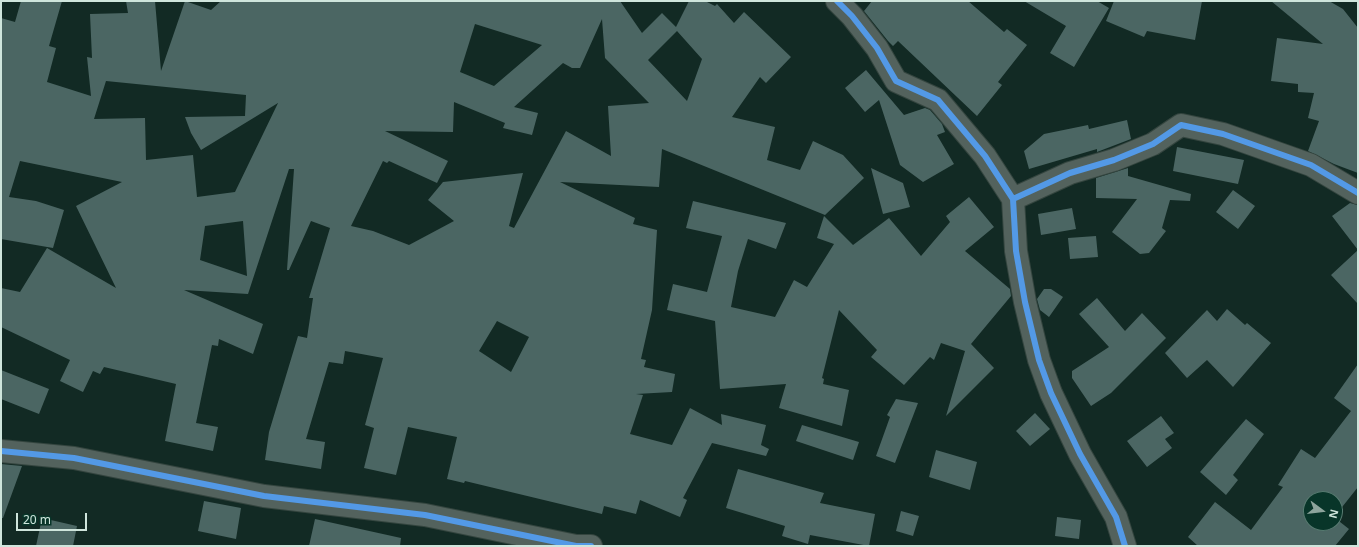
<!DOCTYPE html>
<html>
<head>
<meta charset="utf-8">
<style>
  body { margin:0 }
  #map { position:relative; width:1359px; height:547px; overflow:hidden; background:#122a24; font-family:"Noto Sans",sans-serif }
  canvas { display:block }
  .frame { position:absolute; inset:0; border:2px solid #cfe5dc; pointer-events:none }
  .north { position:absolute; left:1303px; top:491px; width:40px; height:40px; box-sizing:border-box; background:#083529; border:1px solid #587b71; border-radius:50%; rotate:105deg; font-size:11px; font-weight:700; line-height:16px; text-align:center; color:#cfe5dc }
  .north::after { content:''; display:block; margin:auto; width:14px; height:18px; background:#8da49c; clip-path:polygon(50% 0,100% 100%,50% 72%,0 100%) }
  .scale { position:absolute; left:16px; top:513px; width:71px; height:18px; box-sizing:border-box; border:2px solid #cfe5dc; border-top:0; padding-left:5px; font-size:12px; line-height:14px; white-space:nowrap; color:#cfe5dc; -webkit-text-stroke:3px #083529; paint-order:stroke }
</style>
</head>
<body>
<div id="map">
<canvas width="1359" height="547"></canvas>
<div class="frame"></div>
<div class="north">N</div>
<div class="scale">20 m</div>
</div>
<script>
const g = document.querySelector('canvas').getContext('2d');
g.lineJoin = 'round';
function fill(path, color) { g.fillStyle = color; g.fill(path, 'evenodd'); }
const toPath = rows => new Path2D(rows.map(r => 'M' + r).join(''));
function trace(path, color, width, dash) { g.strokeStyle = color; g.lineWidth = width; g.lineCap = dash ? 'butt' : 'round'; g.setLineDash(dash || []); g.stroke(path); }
const building = toPath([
  [21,1,62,1,49,46,56,48,47,82,91,96,87,57,92,58,90,14,128,13,126,1,155,1,161,71,185,1,211,10,221,1,620,1,642,33,662,13,676,27,689,1,705,1,715,6,717,4,734,23,744,12,791,57,766,83,760,77,732,117,775,127,767,160,800,170,813,141,843,155,864,178,825,215,662,149,659,187,560,182,635,218,633,224,657,230,652,310,641,359,646,360,644,367,675,374,672,392,636,394,643,395,630,434,672,445,690,408,722,425,721,414,766,425,761,445,769,449,766,456,712,443,683,498,687,500,680,517,640,500,636,514,604,506,602,514,465,481,464,483,447,479,457,437,408,427,396,475,364,468,374,428,365,425,383,358,345,351,343,364,329,362,306,439,325,442,321,469,265,460,269,432,298,336,307,338,313,298,309,298,330,228,311,221,289,270,287,270,294,169,289,169,248,294,184,290,263,324,253,354,219,339,218,346,212,345,196,423,218,427,213,451,165,441,176,384,104,367,100,374,93,371,83,392,60,381,70,360,1,327,1,288,20,292,47,248,116,288,76,206,122,182,20,161,9,197,36,201,64,210,53,248,1,239,1,18,15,22],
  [602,19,605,58,649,103,608,106,611,156,566,131,514,228,509,226,523,173,443,182,428,200,454,221,409,245,373,231,351,226,383,161,387,163,389,161,437,183,448,161,385,131,453,132,454,102,505,123,503,128,532,135,538,113,514,107,563,63,572,68,580,68],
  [475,24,542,45,494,86,460,72],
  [677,31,702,59,687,101,648,60],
  [106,81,246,95,245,116,185,117,191,133,201,150,278,103,235,192,197,197,193,155,146,160,145,118,94,119],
  [243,221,247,276,200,260,205,226],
  [497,321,529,337,511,372,479,351],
  [872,1,968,1,1004,32,1007,29,1027,45,998,82,1002,85,977,116,898,41,893,46,888,41,864,11],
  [1024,1,1097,1,1109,8,1074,67,1050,53,1066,26],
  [1114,1,1202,1,1195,40,1147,31,1144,37,1106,21],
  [1271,1,1329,1,1343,9,1358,28,1358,173,1334,164,1308,151,1319,121,1308,118,1314,93,1298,92,1298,84,1271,81,1277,38,1323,44],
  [866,70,904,115,925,108,930,110,942,124,945,132,937,135,954,164,923,182,900,165,879,100,865,112,845,88],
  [1127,120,1131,139,1097,152,1097,149,1029,169,1024,151,1044,134,1088,125,1089,129],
  [1177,147,1244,160,1238,184,1173,171],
  [871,168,903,183,910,207,883,214],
  [1128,168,1128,176,1191,194,1190,201,1170,200,1162,228,1166,231,1149,253,1140,254,1112,232,1137,199,1096,198,1096,178],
  [1233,190,1255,206,1238,229,1216,212],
  [969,197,994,227,965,251,1010,289,1011,296,971,344,994,368,946,416,965,351,941,343,934,360,930,357,904,385,871,357,877,350,839,310,822,378,824,379,823,384,849,390,842,426,779,408,786,384,720,389,715,321,667,310,673,284,707,292,722,236,686,228,693,201,786,223,776,249,748,239,738,271,731,307,775,317,794,280,807,287,834,244,817,238,824,216,853,245,889,218,921,256,950,222,946,216],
  [1350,203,1358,205,1358,304,1331,275,1358,250,1332,216],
  [1072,208,1076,229,1041,235,1038,214],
  [1096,236,1098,257,1070,259,1068,238],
  [1044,289,1051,289,1063,297,1049,317,1040,310,1037,299],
  [1097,298,1125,331,1142,313,1166,338,1111,393,1091,406,1072,378,1072,371,1109,347,1079,314],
  [1227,309,1245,325,1247,323,1271,343,1233,387,1207,360,1187,378,1165,353,1207,310,1217,321],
  [1358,364,1358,487,1335,516,1335,499,1311,499,1311,523,1335,523,1335,518,1349,529,1335,546,1198,546,1188,537,1215,502,1251,530,1283,487,1278,485,1301,449,1315,458,1351,411,1334,398],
  [1,370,49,389,39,414,1,399],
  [896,399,918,403,895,463,876,456,890,417,887,415],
  [1035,413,1050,429,1030,446,1016,431],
  [1161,416,1174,433,1165,439,1172,448,1147,467,1127,441],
  [1246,419,1264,434,1233,475,1238,480,1226,495,1200,472],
  [802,425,859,442,853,460,796,441],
  [936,450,977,462,970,490,929,477],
  [1,464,22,466,3,518,1,518],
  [738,469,824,493,820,503,875,514,869,546,810,535,808,544,782,536,785,526,726,508],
  [204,501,241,508,236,539,198,531],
  [901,511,919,516,913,536,896,531],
  [1057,517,1081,520,1079,539,1055,536],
  [42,518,77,526,73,546,36,546],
  [315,519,401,538,400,546,309,546]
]);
const minor = toPath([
  [837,1,852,16,877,48,896,81,938,100,985,156,1013,199,1016,251,1025,302,1039,360,1051,393,1080,454,1116,517,1125,546],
  [1013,199,1070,173,1114,160,1153,144,1181,125,1223,134,1311,165,1358,193],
  [1,451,74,458,264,496,425,515,576,546,591,546]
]);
const cycleway = toPath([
  [837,1,852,16,877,48,896,81,938,100,985,156,1013,199,1016,251,1025,302,1039,360,1051,393,1080,454,1116,517,1125,546],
  [1013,199,1070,173,1114,160,1153,144,1181,125,1223,134,1311,165,1358,193],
  [1,451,74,458,264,496,425,515,576,546,591,546]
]);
fill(building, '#4b6663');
trace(minor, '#34453f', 24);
trace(minor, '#53625d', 22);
trace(cycleway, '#5399e6', 6);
</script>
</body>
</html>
